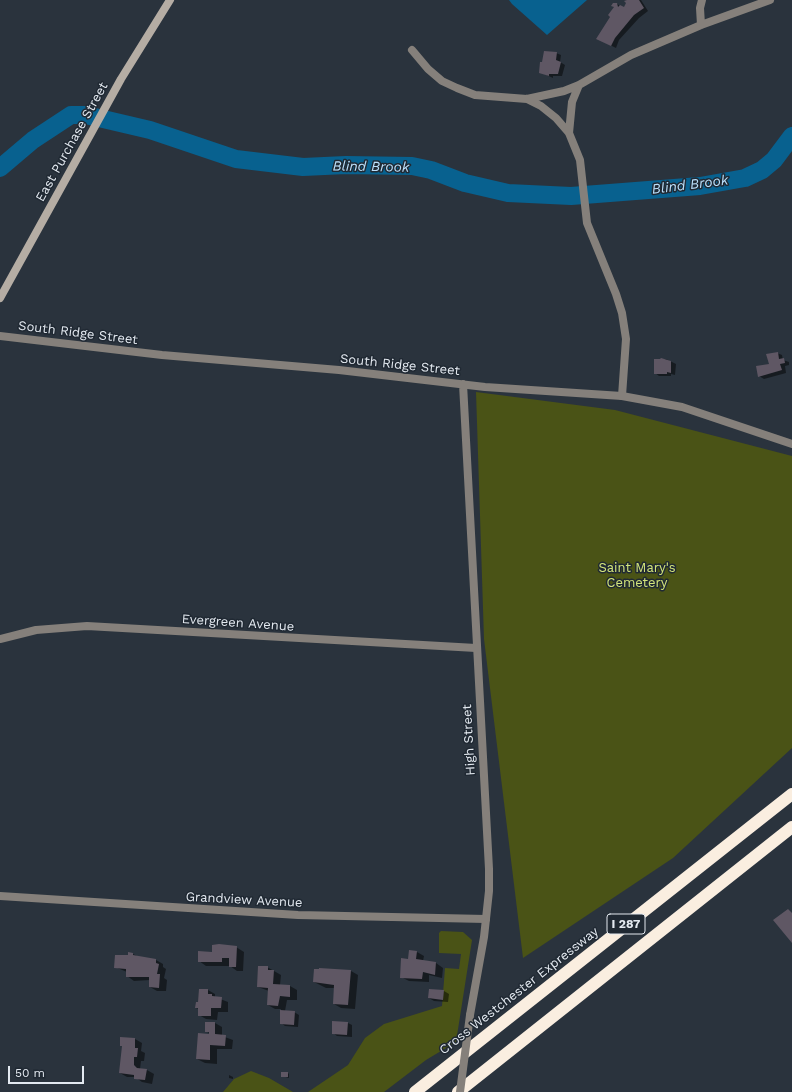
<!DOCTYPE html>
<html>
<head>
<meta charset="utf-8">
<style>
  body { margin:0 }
  #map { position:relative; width:792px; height:1092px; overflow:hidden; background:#2a333d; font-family:"Work Sans",sans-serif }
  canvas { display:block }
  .scale { position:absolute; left:8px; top:1066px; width:76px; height:18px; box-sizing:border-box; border:2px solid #e3e9f0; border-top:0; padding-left:5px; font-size:12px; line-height:14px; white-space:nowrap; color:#e3e9f0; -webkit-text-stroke:3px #202933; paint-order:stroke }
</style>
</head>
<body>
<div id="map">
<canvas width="792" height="1092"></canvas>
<div class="scale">50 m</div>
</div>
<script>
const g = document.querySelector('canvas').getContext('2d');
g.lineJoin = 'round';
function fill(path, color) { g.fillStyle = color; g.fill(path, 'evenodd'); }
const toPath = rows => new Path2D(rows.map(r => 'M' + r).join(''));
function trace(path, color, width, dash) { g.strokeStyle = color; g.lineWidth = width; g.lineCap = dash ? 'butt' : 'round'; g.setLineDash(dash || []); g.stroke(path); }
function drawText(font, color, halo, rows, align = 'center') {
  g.font = font + ' "Work Sans",sans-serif'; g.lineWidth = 3; g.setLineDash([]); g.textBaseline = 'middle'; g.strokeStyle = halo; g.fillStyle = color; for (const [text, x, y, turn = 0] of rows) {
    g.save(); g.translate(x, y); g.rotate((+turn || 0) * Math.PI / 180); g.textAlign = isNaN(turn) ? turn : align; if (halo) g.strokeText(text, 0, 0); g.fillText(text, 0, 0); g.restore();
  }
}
const green = toPath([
  [476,392,615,410,792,456,792,748,673,858,523,958,484,639],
  [441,931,463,932,472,940,456,1042,426,1060,384,1092,308,1092,348,1065,365,1038,384,1024,442,1006,445,968,459,969,461,954,439,953,439,933],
  [251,1071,269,1078,293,1092,223,1092,234,1079]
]);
const water = toPath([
  [509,0,587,0,547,35,512,4]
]);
const shadow = toPath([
  [629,0,641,0,648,11,639,18,619,40,616,48,602,41,617,4,624,8],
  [556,53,561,55,560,62,565,65,562,76,553,76,553,78,540,72,542,63],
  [777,353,782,355,783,360,789,362,789,365,785,366,786,373,764,379,759,376,770,365],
  [666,359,676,364,675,375,671,374,671,376,659,376,655,373,655,360],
  [236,947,244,952,243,971,237,971,230,966,206,966,199,961,213,953],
  [417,952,424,956,423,961,436,963,443,968,442,978,429,975,429,982,409,981,401,977,409,960],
  [133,954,139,957,156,960,163,964,163,967,166,969,164,978,167,980,166,991,157,991,150,987,150,980,134,981,127,976,127,972,115,967],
  [267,967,281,975,280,985,290,986,297,990,297,1000,287,1000,285,1011,294,1012,299,1015,298,1027,285,1026,281,1023,281,1009,275,1009,268,1005,269,991,258,987],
  [351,971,358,975,355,1009,341,1008,334,1004,334,988,326,988,314,982],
  [200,990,208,990,215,994,215,997,228,1002,228,1012,218,1012,217,1020,206,1019,199,1015,199,1009,196,1008,199,1003],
  [430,990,444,991,449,994,448,1002,434,1001,429,998],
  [206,1023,215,1023,222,1027,222,1036,233,1040,232,1049,217,1049,217,1064,205,1063,197,1059,212,1035,206,1031],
  [348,1023,352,1025,352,1037,337,1036,333,1033],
  [135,1039,142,1043,141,1051,145,1053,144,1061,141,1061,140,1069,147,1070,154,1074,152,1084,142,1082,135,1077,127,1077,120,1073,123,1046],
  [288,1073,289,1074,289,1078,282,1076],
  [229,1075,233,1077,233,1079,229,1078]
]);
const river = toPath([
  [0,168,33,140,71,115,86,115,150,130,236,159,303,167,346,165,412,166,431,170,465,183,508,193,571,196,700,186,745,178,762,170,774,160,792,136]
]);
const building = toPath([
  [627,0,639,0,644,8,634,15,615,38,611,46,596,39,610,17,608,15,614,7,611,6,613,3,617,3,618,7,620,5,624,7,626,3,624,1],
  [544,51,557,52,556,60,561,62,558,74,549,74,549,76,539,73,540,62,542,62],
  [778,352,779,359,784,358,785,363,780,364,782,370,758,377,756,366,769,364,766,354],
  [661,358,671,361,671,373,667,372,667,374,654,374,654,359,660,359],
  [788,909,792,913,792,943,773,920],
  [219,944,237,946,236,967,229,967,229,958,222,958,222,962,198,962,198,951,212,952,212,945],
  [409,950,417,951,416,959,436,962,435,975,423,972,422,979,400,978,401,958,408,959],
  [128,952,133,953,133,955,156,959,156,963,159,964,157,974,160,974,159,988,149,987,149,977,126,977,126,969,114,968,115,955,128,955],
  [258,966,268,966,268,970,274,970,273,984,290,985,290,997,280,996,278,1006,267,1005,268,988,257,987],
  [319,968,351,970,348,1005,333,1004,334,985,313,982,314,969,319,969],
  [199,989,208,989,208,994,212,994,212,996,222,997,221,1008,211,1008,211,1016,198,1016,198,1008,195,1008,196,1002,198,1002],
  [429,989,444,990,443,1000,428,998],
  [280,1010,295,1011,294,1025,280,1024],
  [332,1021,348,1022,347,1035,332,1034],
  [205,1022,215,1022,215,1034,226,1035,225,1046,210,1045,210,1060,196,1059,198,1033,209,1034,209,1032,205,1032],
  [120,1037,135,1038,135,1048,138,1048,137,1057,134,1057,134,1065,137,1068,147,1069,145,1080,134,1079,134,1075,119,1073,122,1046,120,1046],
  [281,1072,288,1072,288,1077,281,1077]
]);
const minor = toPath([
  [701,25,700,8,702,0],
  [412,50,428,69,442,81,457,88,475,95,527,99,564,91,579,85,631,55,701,25,770,0],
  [527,99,541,106,556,118,569,133,580,160,587,223,616,294,622,313,626,339,622,396],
  [569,133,572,102,579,85],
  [0,639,36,630,87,626,476,648],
  [0,896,298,915,486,919]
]);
const tertiary = toPath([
  [0,336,162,355,339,370,485,387,622,396,682,407,792,444],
  [463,384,489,869,489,891,484,937,470,1015]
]);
const secondary = toPath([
  [0,298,121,79,170,0]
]);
const motorway = toPath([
  [415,1092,792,794],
  [458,1092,792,827]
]);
const tertiaryBridge = toPath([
  [460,1092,470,1015]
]);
const shields = [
  [626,924,38]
];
const shieldNames = [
  ["I 287",626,924]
];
const streetNames = [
  ["East Purchase Street",72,142,-61],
  ["South Ridge Street",78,333,7],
  ["South Ridge Street",400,365,6],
  ["Evergreen Avenue",238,623,4],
  ["High Street",469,740,-93],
  ["Grandview Avenue",244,900,3],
  ["Cross Westchester Expressway",519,991,-38]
];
const parkNames = [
  ["Saint Mary's",637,568],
  ["Cemetery",637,583]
];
const waterNames = [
  ["Blind Brook",371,167,1],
  ["Blind Brook",690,185,-7]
];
fill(green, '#4a5316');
fill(water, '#08618f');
fill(shadow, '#0007');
trace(river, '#08618f', 18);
fill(building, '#5f5764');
trace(minor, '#85807b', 8);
trace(tertiary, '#85807b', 8);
trace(secondary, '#b5ada4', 8);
trace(motorway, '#faeee0', 12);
trace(tertiaryBridge, '#85807b', 8);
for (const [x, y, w] of shields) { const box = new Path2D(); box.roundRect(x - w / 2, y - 10, w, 20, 3); g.fillStyle = '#202933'; g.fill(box); trace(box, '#e3e9f0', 1); }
drawText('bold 12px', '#e3e9f0', null, shieldNames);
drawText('13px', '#e3e9f0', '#202933', streetNames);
drawText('13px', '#d3e57a', '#202933', parkNames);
drawText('italic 14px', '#bbe0fb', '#202933', waterNames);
</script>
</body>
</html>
